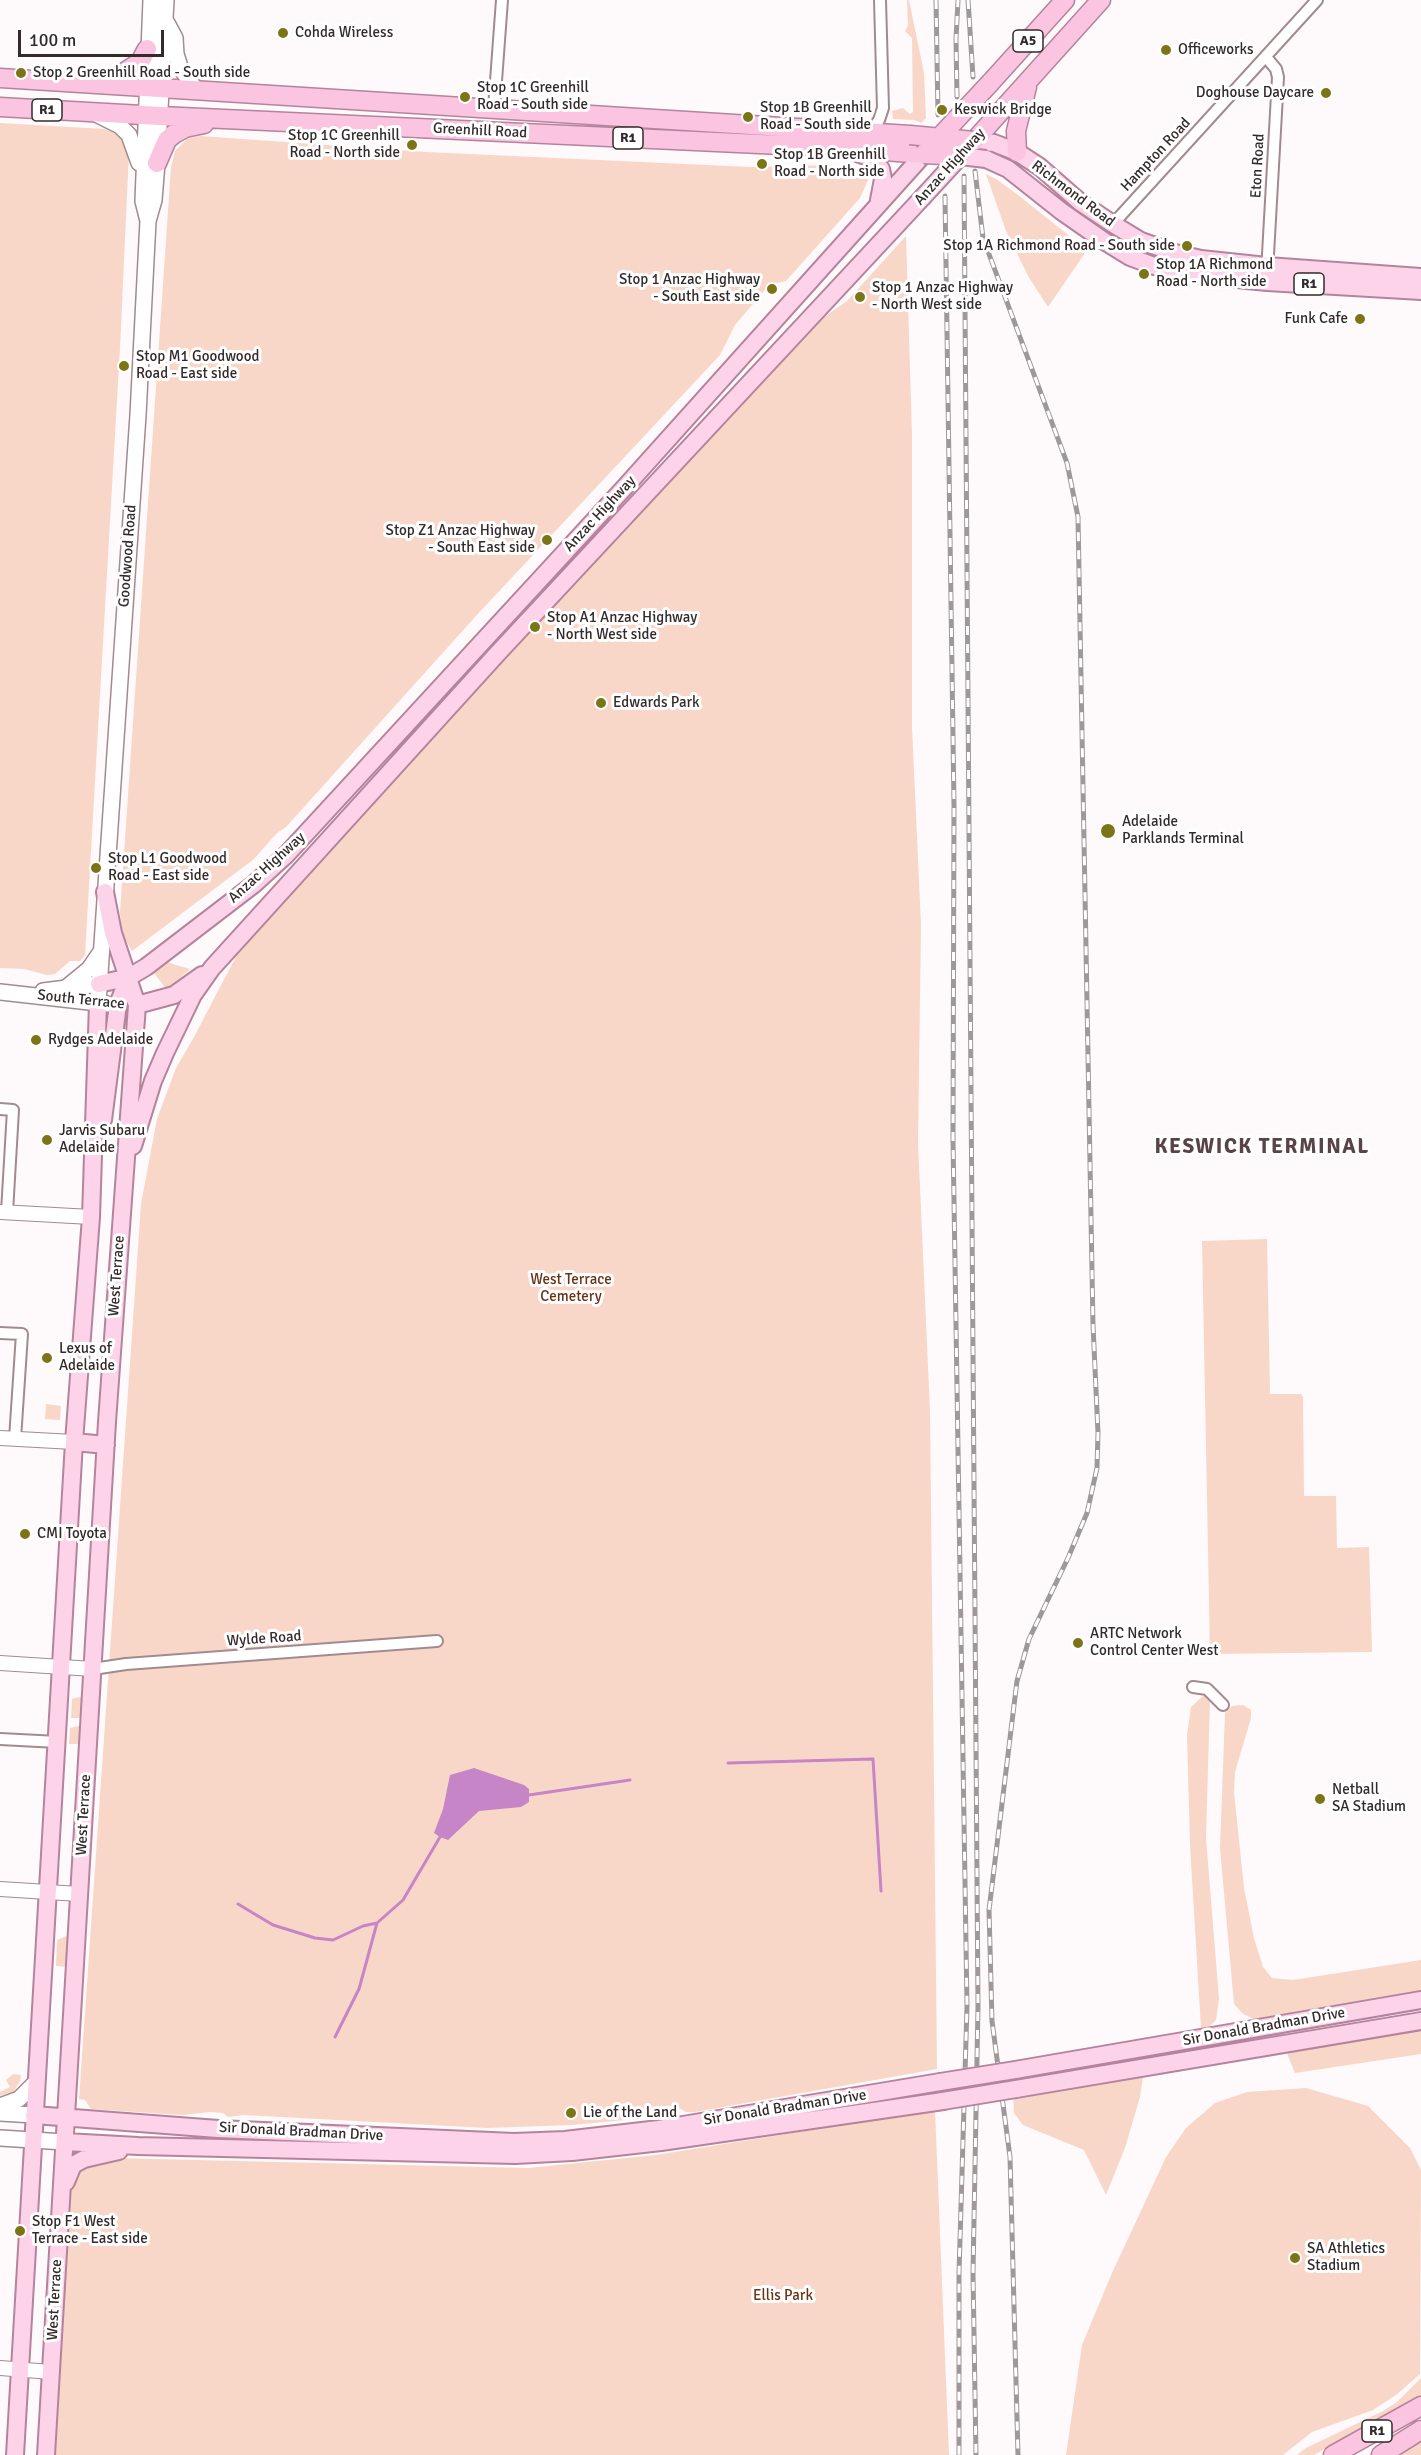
<!DOCTYPE html>
<html>
<head>
<meta charset="utf-8">
<style>
  body { margin:0 }
  #map { position:relative; width:1421px; height:2455px; overflow:hidden; background:#fef9fa; font-family:Signika,sans-serif }
  canvas { display:block }
  .scale { position:absolute; left:18px; top:30px; width:146px; height:27px; box-sizing:border-box; border:3px solid #332a2b; border-top:0; padding-left:8px; font-size:18px; line-height:21px; white-space:nowrap; color:#332a2b; -webkit-text-stroke:4px #fff; paint-order:stroke }
</style>
</head>
<body>
<div id="map">
<canvas width="1421" height="2455"></canvas>
<div class="scale">100 m</div>
</div>
<script>
const g = document.querySelector('canvas').getContext('2d');
g.lineJoin = 'round';
function fill(path, color) { g.fillStyle = color; g.fill(path, 'evenodd'); }
const toPath = rows => new Path2D(rows.map(r => 'M' + r).join(''));
function trace(path, color, width, dash) { g.strokeStyle = color; g.lineWidth = width; g.lineCap = dash ? 'butt' : 'round'; g.setLineDash(dash || []); g.stroke(path); }
function drawText(font, color, halo, rows, align = 'center') {
  g.font = font + ' Signika,sans-serif'; g.lineWidth = 6; g.setLineDash([]); g.textBaseline = 'middle'; g.strokeStyle = halo; g.fillStyle = color; for (const [text, x, y, turn = 0] of rows) {
    g.save(); g.translate(x, y); g.rotate((+turn || 0) * Math.PI / 180); g.textAlign = isNaN(turn) ? turn : align; if (halo) g.strokeText(text, 0, 0); g.fillText(text, 0, 0); g.restore();
  }
}
const green = toPath([
  [907,0,909,0,924,73,926,118,921,123,915,120,893,119,892,111,903,108,910,114,913,112,912,38,905,31,908,26],
  [0,123,105,129,118,135,129,152,120,348,85,955,80,961,70,961,55,974,47,975,24,969,0,968],
  [200,136,426,152,750,167,832,165,862,168,869,178,860,198,786,281,769,285,735,325,720,355,475,617,286,827,277,833,254,859,132,951,122,934,120,912,171,167,175,151,187,139],
  [986,174,996,179,1018,195,1087,250,1048,307,1028,276,1006,231],
  [906,236,912,435,912,727,921,925,918,1143,930,1411,937,2069,695,2112,686,2112,674,2105,654,2109,652,2114,636,2119,572,2125,486,2128,244,2115,228,2117,223,2113,210,2112,182,2115,91,2109,85,2100,79,2099,141,1204,157,1119,176,1068,194,1037,242,945,345,829,814,324,847,301],
  [166,962,190,969,167,990,154,973],
  [1267,1239,1270,1394,1301,1394,1303,1397,1304,1496,1336,1496,1337,1548,1369,1547,1372,1652,1210,1654,1202,1241],
  [46,1404,61,1406,60,1420,45,1419],
  [1204,1695,1210,1698,1206,1838,1219,1999,1216,2020,1209,2027,1201,2028,1190,1845,1187,1735,1191,1707],
  [83,1696,83,1718,71,1718,72,1699],
  [1243,1705,1251,1710,1251,1718,1235,1772,1234,1792,1244,1888,1254,1938,1263,1967,1272,1978,1293,1980,1421,1960,1421,1993,1256,2020,1243,2014,1234,2004,1220,1848,1225,1713,1232,1706],
  [83,1725,79,1744,69,1744,70,1728],
  [71,1934,68,1967,56,1966,57,1940],
  [1421,2027,1421,2054,1295,2073,1286,2051],
  [1144,2072,1140,2097,1125,2148,1106,2195,1084,2150,1023,2125,1014,2113,1013,2094],
  [13,2074,21,2075,20,2081,14,2091,0,2096,0,2092,10,2087,6,2080],
  [1306,2088,1368,2106,1410,2148,1421,2170,1420,2374,1396,2395,1373,2410,1312,2432,1283,2455,1066,2455,1082,2345,1112,2273,1166,2157,1186,2128,1215,2103,1247,2092],
  [935,2110,949,2455,55,2455,68,2183,82,2167,113,2158,528,2168,656,2155],
  [1421,2378,1421,2397,1314,2455,1297,2455,1306,2448,1383,2411,1397,2402],
  [1421,2440,1421,2455,1396,2455]
]);
const water = toPath([
  [474,1768,524,1785,529,1789,529,1802,521,1807,479,1811,448,1840,440,1837,434,1833,443,1809,450,1775]
]);
const stream = toPath([
  [728,1763,873,1759,881,1891],
  [529,1795,630,1780],
  [238,1904,273,1925,315,1938,333,1940,363,1926,377,1923],
  [335,2037,359,1989,377,1923,403,1900,440,1837]
]);
const minor = toPath([
  [1266,57,1276,69,1278,77,1267,272],
  [494,108,502,0],
  [871,132,879,120,883,108,880,0],
  [1113,224,1317,0],
  [0,1109,13,1110,7,1212],
  [0,1333,22,1334,15,1439],
  [93,1669,126,1664,437,1641],
  [1193,1687,1207,1689,1223,1705],
  [0,1739,58,1742]
]);
const tertiary = toPath([
  [0,1212,91,1217],
  [0,1438,74,1442],
  [0,1663,93,1669],
  [0,1889,79,1894],
  [0,2368,51,2372]
]);
const secondary = toPath([
  [167,23,175,38,176,54,180,67,196,90],
  [96,114,120,126,129,135,139,163],
  [148,221,143,201,151,0],
  [67,987,89,969,100,953],
  [43,991,99,984],
  [0,992,107,1004],
  [98,1003,138,415,148,221,154,200,157,163,166,0],
  [0,2106,19,2099,36,2082],
  [0,2113,34,2115],
  [0,2138,65,2142]
]);
const primary = toPath([
  [974,141,994,143,1017,152,1040,167,1080,202,1113,224,1141,241,1175,253,1201,259,1267,266,1421,277],
  [852,151,871,158,881,169,883,179,879,200],
  [986,159,1008,169,1061,211,1104,241,1130,257,1154,266,1197,275,1267,282,1421,291],
  [99,984,129,977,146,967,253,885,286,855,625,487,924,154],
  [137,1005,174,995,202,975],
  [103,1120,118,1004,129,977],
  [133,1146,153,1081,165,1053,193,995,212,968,497,654,922,198],
  [74,1442,106,1445],
  [1015,2070,1421,2000],
  [1016,2089,1421,2021],
  [34,2115,218,2129,514,2142,565,2140,659,2129,940,2082],
  [65,2142,138,2146,515,2155,572,2152,661,2142,943,2101],
  [66,2182,73,2165,84,2159,119,2151],
  [15,2455,74,1442,91,1217,98,1003],
  [46,2455,107,1422,137,1005,113,933,105,892]
]);
const trunk = toPath([
  [0,78,910,135],
  [991,82,1065,0],
  [106,84,140,62,147,49],
  [0,107,160,116,845,148,924,154],
  [974,141,1101,0],
  [1017,152,1016,131,1027,87],
  [157,163,167,140,174,134,185,128,204,124],
  [1333,2455,1421,2406],
  [1381,2455,1421,2430]
]);
const rail = toPath([
  [936,0,938,115],
  [968,0,973,77],
  [957,97,956,39,958,0],
  [975,171,983,238,1067,463,1078,517,1093,1325,1098,1433,1097,1468,1087,1513,1068,1558,1029,1639,1017,1681,989,1910,992,2021,1010,2157,1018,2455],
  [964,176,978,2006,973,2273,976,2455],
  [945,196,954,805,953,1139,967,2006,959,2273,959,2455]
]);
const primaryBridge = toPath([
  [960,156,986,159],
  [922,198,967,149],
  [940,2082,1015,2070],
  [943,2101,1016,2089]
]);
const trunkBridge = toPath([
  [910,135,974,141],
  [924,154,991,82],
  [924,154,960,156]
]);
const markers = [
  [283,33,6,"#7c7518"],
  [1166,50,6,"#7c7518"],
  [21,73,6,"#7c7518"],
  [1326,93,6,"#7c7518"],
  [465,97,6,"#7c7518"],
  [942,110,6,"#7c7518"],
  [748,117,6,"#7c7518"],
  [412,145,6,"#7c7518"],
  [762,164,6,"#7c7518"],
  [1187,246,6,"#7c7518"],
  [1144,274,6,"#7c7518"],
  [772,289,6,"#7c7518"],
  [860,297,6,"#7c7518"],
  [1360,319,6,"#7c7518"],
  [124,366,6,"#7c7518"],
  [547,540,6,"#7c7518"],
  [535,627,6,"#7c7518"],
  [601,703,6,"#7c7518"],
  [1108,831,8,"#7c7518"],
  [96,868,6,"#7c7518"],
  [36,1040,6,"#7c7518"],
  [47,1140,6,"#7c7518"],
  [47,1358,6,"#7c7518"],
  [25,1534,6,"#7c7518"],
  [1078,1643,6,"#7c7518"],
  [1320,1799,6,"#7c7518"],
  [571,2113,6,"#7c7518"],
  [20,2231,6,"#7c7518"],
  [1295,2258,6,"#7c7518"]
];
const shields = [
  [1028,41,30],
  [47,110,30],
  [628,138,30],
  [1309,284,30],
  [1377,2431,30]
];
const shieldNames = [
  ["A5",1028,41],
  ["R1",47,110],
  ["R1",628,138],
  ["R1",1309,284],
  ["R1",1377,2431]
];
const poiNames = [
  ["Cohda Wireless",295,33],
  ["Officeworks",1178,50],
  ["Stop 2 Greenhill Road - South side",33,73],
  ["Stop 1C Greenhill",477,88],
  ["Road - South side",477,105],
  ["Doghouse Daycare",1314,93,"right"],
  ["Stop 1B Greenhill",760,108],
  ["Road - South side",760,125],
  ["Keswick Bridge",954,110],
  ["Stop 1C Greenhill",400,136,"right"],
  ["Road - North side",400,153,"right"],
  ["Stop 1B Greenhill",774,155],
  ["Road - North side",774,172],
  ["Stop 1A Richmond Road - South side",1175,246,"right"],
  ["Stop 1A Richmond",1156,265],
  ["Road - North side",1156,282],
  ["Stop 1 Anzac Highway",760,280,"right"],
  ["- South East side",760,297,"right"],
  ["Stop 1 Anzac Highway",872,288],
  ["- North West side",872,305],
  ["Funk Cafe",1348,319,"right"],
  ["Stop M1 Goodwood",136,357],
  ["Road - East side",136,374],
  ["Stop Z1 Anzac Highway",535,531,"right"],
  ["- South East side",535,548,"right"],
  ["Stop A1 Anzac Highway",547,618],
  ["- North West side",547,635],
  ["Edwards Park",613,703],
  ["Adelaide",1122,822],
  ["Parklands Terminal",1122,839],
  ["Stop L1 Goodwood",108,859],
  ["Road - East side",108,876],
  ["Rydges Adelaide",48,1040],
  ["Jarvis Subaru",59,1131],
  ["Adelaide",59,1148],
  ["Lexus of",59,1349],
  ["Adelaide",59,1366],
  ["CMI Toyota",37,1534],
  ["ARTC Network",1090,1634],
  ["Control Center West",1090,1651],
  ["Netball",1332,1790],
  ["SA Stadium",1332,1807],
  ["Lie of the Land",583,2113],
  ["Stop F1 West",32,2222],
  ["Terrace - East side",32,2239],
  ["SA Athletics",1307,2249],
  ["Stadium",1307,2266]
];
const streetNames = [
  ["Greenhill Road",480,131,3],
  ["Hampton Road",1156,155,-47],
  ["Eton Road",1258,166,-87],
  ["Anzac Highway",950,167,-48],
  ["Richmond Road",1073,194,37],
  ["Anzac Highway",600,514,-47],
  ["Goodwood Road",128,556,-86],
  ["Anzac Highway",267,868,-42],
  ["South Terrace",81,1000,6],
  ["West Terrace",117,1276,-86],
  ["Wylde Road",264,1639,-4],
  ["West Terrace",84,1815,-87],
  ["Sir Donald Bradman Drive",1264,2027,-10],
  ["Sir Donald Bradman Drive",785,2108,-9],
  ["Sir Donald Bradman Drive",301,2132,3],
  ["West Terrace",55,2300,-87]
];
const parkNames = [
  ["West Terrace",571,1280],
  ["Cemetery",571,1297],
  ["Ellis Park",783,2296]
];
const districtNames = [
  ["KESWICK TERMINAL",1262,1147]
];
fill(green, '#f8d7c9');
fill(water, '#c685c6');
trace(stream, '#c685c6', 3);
trace(minor, '#a28b8f', 14);
trace(tertiary, '#a28b8f', 16);
trace(secondary, '#a28b8f', 18);
trace(primary, '#b4849c', 20);
trace(trunk, '#b4849c', 21);
trace(minor, '#fff', 10);
trace(tertiary, '#fff', 14);
trace(secondary, '#fff', 15);
trace(primary, '#fcd3e8', 16);
trace(trunk, '#fbc4e0', 18);
trace(rail, '#9f9899', 5);
trace(rail, '#fff', 3, [9]);
trace(primaryBridge, '#b4849c', 20, []);
trace(trunkBridge, '#b4849c', 21, []);
trace(primaryBridge, '#fcd3e8', 16);
trace(trunkBridge, '#fbc4e0', 18);
for (const [x, y, r, color] of markers) { const dot = new Path2D(); dot.arc(x, y, r, 0, 2 * Math.PI); g.fillStyle = color; g.fill(dot); trace(dot, '#fff', 2); }
for (const [x, y, w] of shields) { const box = new Path2D(); box.roundRect(x - w / 2, y - 11, w, 22, 4.5); g.fillStyle = '#fff'; g.fill(box); trace(box, '#332a2b', 1.5); }
drawText('bold 14px', '#332a2b', null, shieldNames);
drawText('15px', '#332a2b', '#fff', poiNames, 'left');
drawText('15px', '#332a2b', '#fff', streetNames);
drawText('15px', '#693216', '#fff', parkNames);
g.letterSpacing = '1.5px';
drawText('bold 21px', '#584448', '#fff', districtNames);
g.letterSpacing = '0px';
</script>
</body>
</html>
